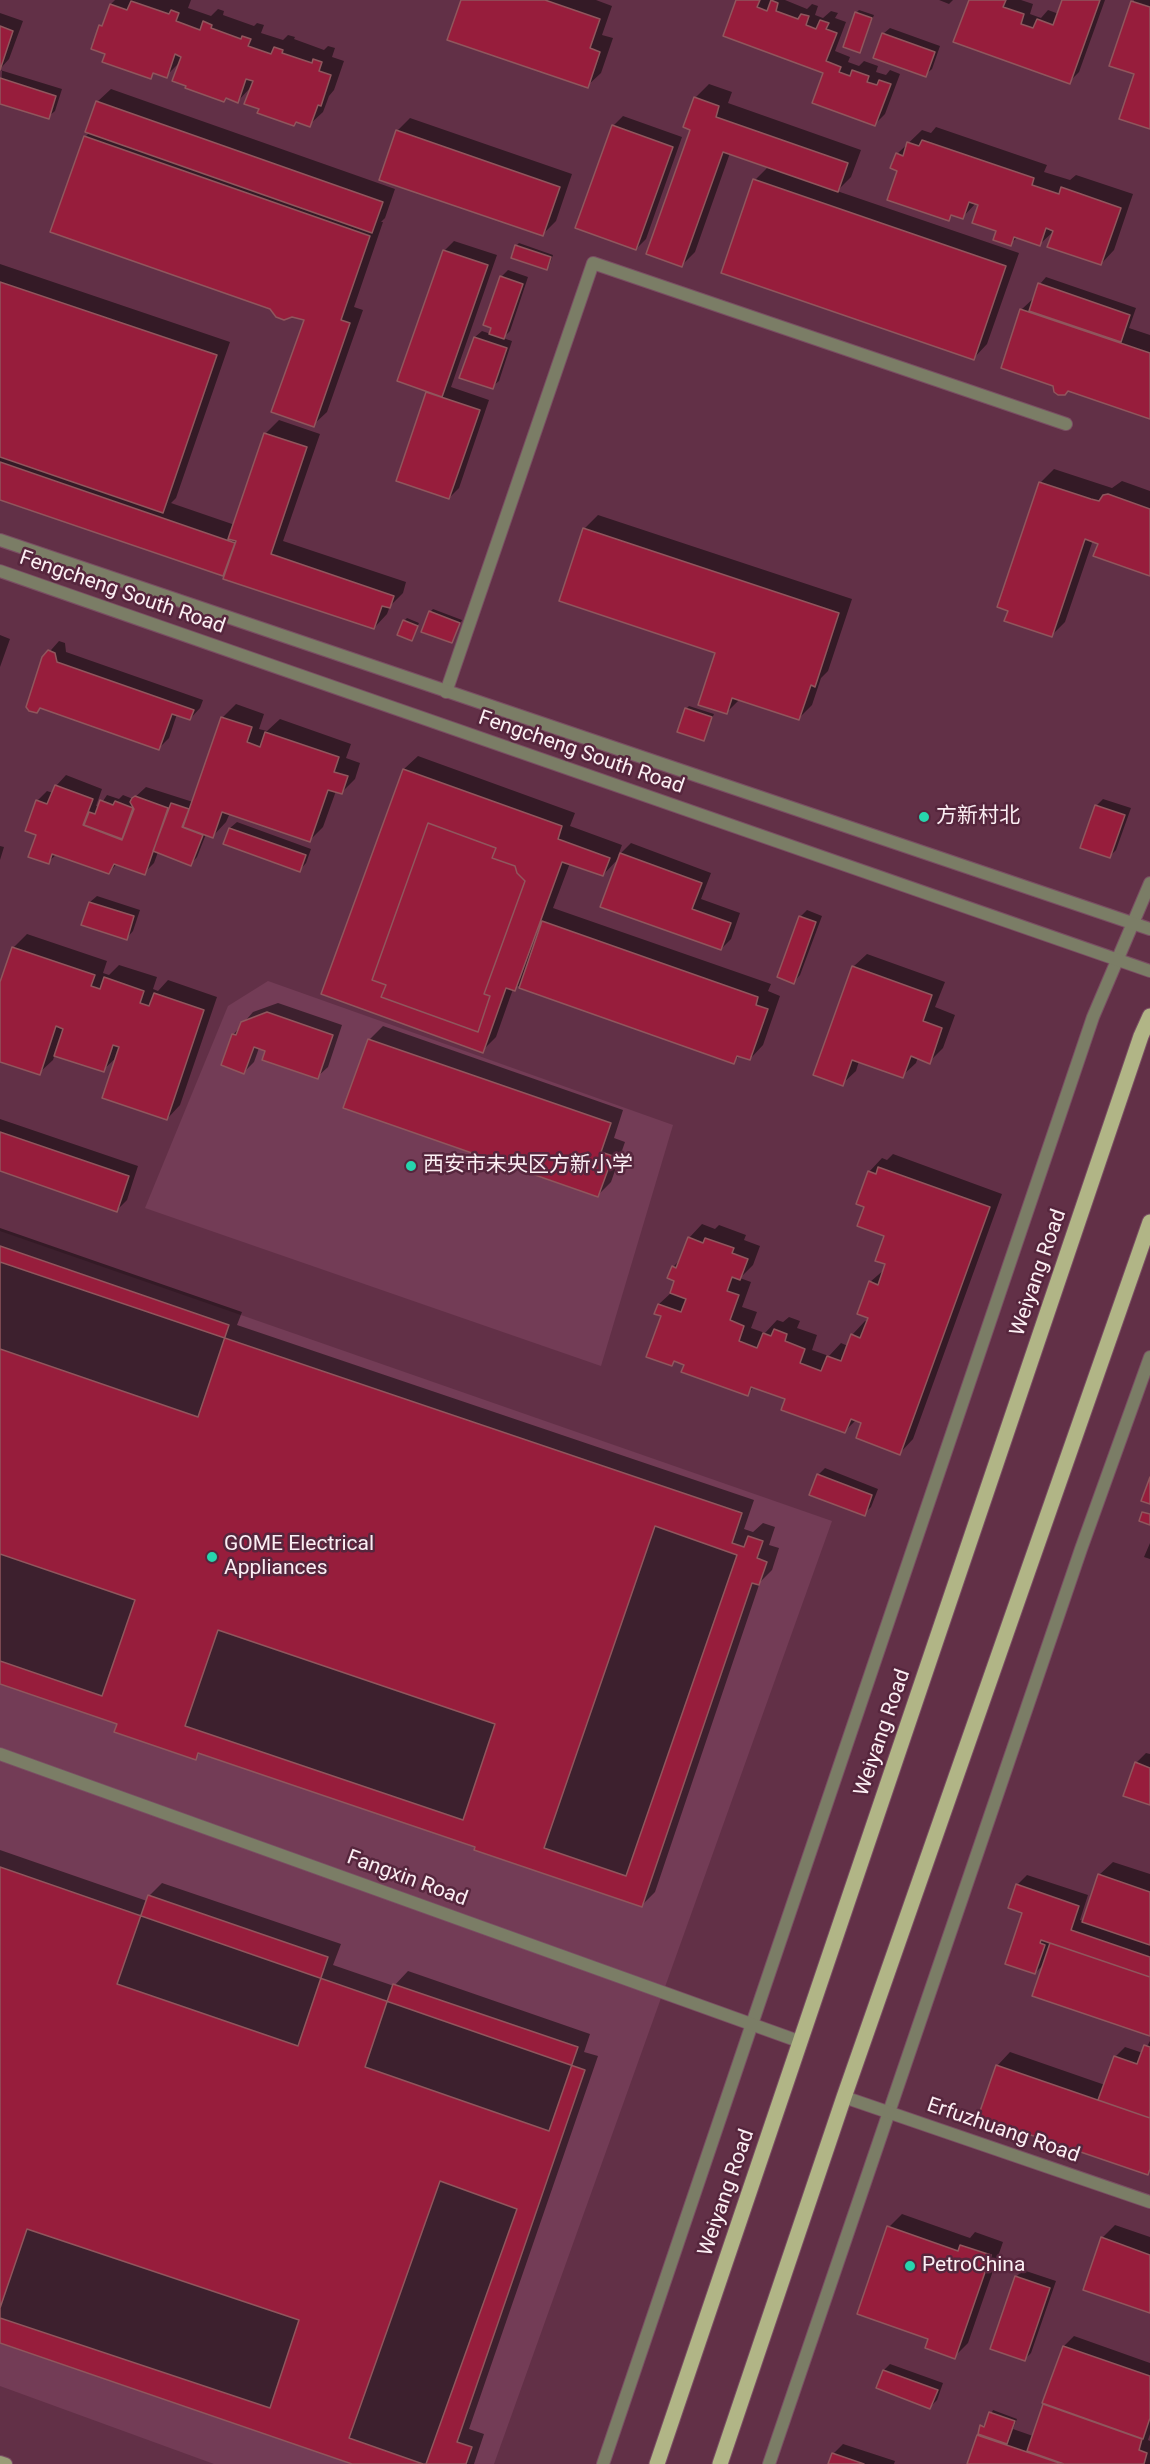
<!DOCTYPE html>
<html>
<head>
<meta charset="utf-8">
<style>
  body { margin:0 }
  canvas { display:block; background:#623047 }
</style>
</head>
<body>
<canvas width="1150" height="2464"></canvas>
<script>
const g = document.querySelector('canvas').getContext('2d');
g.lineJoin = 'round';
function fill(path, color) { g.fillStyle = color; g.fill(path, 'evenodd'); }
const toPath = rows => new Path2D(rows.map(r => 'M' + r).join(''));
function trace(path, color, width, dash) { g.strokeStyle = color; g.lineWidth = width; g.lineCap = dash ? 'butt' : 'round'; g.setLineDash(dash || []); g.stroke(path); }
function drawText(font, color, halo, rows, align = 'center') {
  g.font = font + ' Roboto,"Noto Sans SC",sans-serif'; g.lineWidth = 5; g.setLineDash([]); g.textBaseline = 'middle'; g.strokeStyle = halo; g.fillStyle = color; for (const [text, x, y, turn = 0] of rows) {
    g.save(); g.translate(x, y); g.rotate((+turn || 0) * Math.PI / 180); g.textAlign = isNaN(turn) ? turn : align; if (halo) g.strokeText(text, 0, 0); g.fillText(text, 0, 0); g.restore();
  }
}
const built = toPath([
  [268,981,673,1125,601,1366,145,1208,228,1006],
  [0,1231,832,1521,494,2464,214,2464,0,2386]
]);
const shadow = toPath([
  [115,0,191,0,188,8,211,16,218,9,224,11,223,15,254,26,257,23,264,25,261,33,283,40,288,35,295,37,294,39,324,50,328,46,335,48,332,57,344,61,334,90,329,96,323,112,309,125,297,121,294,125,261,108,252,86,238,101,227,97,224,101,181,61,166,76,155,72,150,77,107,53,93,49,111,4],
  [463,0,596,0,612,6,602,35,613,38,601,73,587,86],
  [737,0,785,0,807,9,812,4,818,6,815,15,823,18,831,11,838,13,835,18,846,22,835,51,850,57,848,62,859,66,864,61,878,66,876,72,886,75,890,70,900,74,885,114,875,124,825,72],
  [939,0,953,0,949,4],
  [970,0,1021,0,1033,4,1030,14,1041,18,1048,10,1059,14,1064,0,1105,0,1079,72,1069,82],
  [1134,0,1150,0,1150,128,1136,73,1111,65],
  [859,10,874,15,859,51,856,13],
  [0,13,23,21,9,59,0,69],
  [890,28,940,46,932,69,925,75,883,34],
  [0,70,62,89,55,111,48,117,0,102,2,70],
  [709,84,732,92,728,103,861,150,851,177,837,191,1019,253,987,344,974,358,755,180,769,166,730,153,695,252,682,265,695,98],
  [111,89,395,189,385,218,381,222,383,222,354,307,363,310,327,412,313,425,305,320,271,308,85,137,90,132,97,102],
  [623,116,682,137,646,239,636,249,613,126],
  [410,118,572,174,556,221,542,235,397,131],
  [936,127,1047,165,1044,172,1070,180,1076,175,1133,194,1114,250,1101,264,1055,230,1040,244,1018,237,1010,244,980,204,976,203,962,218,953,215,948,219,899,170,897,154,922,130,931,133],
  [454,241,497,255,451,387,489,400,459,488,449,498,398,480,429,390,444,251],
  [519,243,553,255,549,266,546,269,516,246],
  [0,264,230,342,176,498,171,503,235,525,265,434,279,420,320,434,283,541,406,582,403,593,390,606,387,614,374,628,0,498],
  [508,270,528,277,510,331,503,338,512,341,499,381,492,387,461,377,475,337,482,331,491,334,501,277],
  [1046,277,1136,308,1129,328,1150,335,1150,418,1003,367,1022,309,1036,296,1040,284],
  [1054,469,1112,488,1122,481,1150,491,1150,574,1093,540,1065,622,1051,636,1040,483],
  [598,515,852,599,828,671,821,678,812,705,799,718,740,699,727,712,717,652,584,529],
  [433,609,462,620,452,641,430,612],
  [407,618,419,623,411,639,404,621],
  [0,635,10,639,0,667],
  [59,641,65,643,66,652,203,700,200,708,190,719,177,714,169,738,159,748,44,658],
  [236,704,264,714,259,729,267,731,280,719,351,744,346,758,360,763,355,779,341,793,336,791,323,827,310,840,230,813,226,822,213,836,206,834,197,857,191,864,158,852,154,863,144,873,118,863,109,872,57,854,48,862,38,834,37,801,47,791,53,793,56,786,66,775,102,789,96,806,99,807,107,795,119,799,123,795,133,799,146,787,193,802,222,718],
  [689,706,714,714,703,739,686,709],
  [418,756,575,813,570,826,622,845,618,856,631,843,711,873,701,899,740,913,731,939,721,949,619,858,603,875,570,863,553,908,771,984,768,991,780,996,763,1045,750,1059,740,1055,734,1062,518,986,513,989,496,1037,482,1051,323,993,404,769],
  [1103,799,1131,808,1116,850,1110,856,1096,806],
  [237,822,311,849,306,863,300,870,230,828],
  [0,846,4,847,0,860],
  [97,896,140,910,133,931,127,938,83,924,90,902],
  [807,910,822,916,800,975,794,982,800,917],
  [27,934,107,961,103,973,109,975,119,965,157,977,153,989,158,991,168,980,217,997,180,1105,167,1119,118,1056,103,1070,55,1054,53,1060,39,1073,0,1060,0,987,13,948],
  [867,954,945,982,935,1007,955,1015,943,1048,929,1062,918,1057,916,1063,902,1076,859,1061,856,1071,842,1084,853,967],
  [278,1003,342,1025,328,1067,317,1077,259,1048,254,1062,244,1072,233,1035,253,1012],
  [383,1026,623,1110,614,1138,625,1142,611,1182,598,1195,369,1040],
  [0,1119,138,1166,127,1200,117,1210,0,1170],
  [893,1154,1002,1194,913,1439,900,1453,863,1422,857,1419,845,1431,787,1398,754,1387,747,1394,686,1364,676,1360,672,1364,659,1304,672,1292,676,1280,673,1267,681,1259,689,1238,702,1224,715,1229,719,1225,746,1235,744,1240,760,1246,753,1265,740,1278,751,1282,742,1307,757,1312,751,1328,765,1333,777,1320,783,1322,789,1317,800,1321,797,1328,817,1335,812,1350,829,1356,841,1343,848,1346,852,1335,865,1321,867,1322,869,1317,870,1282,885,1269,886,1235,866,1206,869,1172,882,1158,887,1160],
  [0,1228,242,1312,237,1325,754,1500,744,1529,753,1532,763,1523,775,1527,769,1545,779,1548,772,1570,760,1582,655,1892,642,1905,477,1846,201,1752,195,1758,119,1723,0,1682],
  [825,1468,878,1489,871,1507,864,1514,818,1475],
  [1150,1543,1150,1559,1144,1557],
  [1146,1753,1150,1754,1150,1804,1136,1763],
  [0,1850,147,1901,149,1896,162,1883,341,1944,333,1965,394,1986,408,1971,590,2034,584,2052,598,2056,469,2429,484,2434,474,2464,356,2464,0,2341],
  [1113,1862,1150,1874,1150,2034,1045,1963,1035,1973,1017,1885,1027,1875,1088,1895,1080,1920,1084,1921,1099,1875],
  [1150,2041,1150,2171,1147,2174,997,2066,1010,2052,1105,2085,1115,2057,1125,2047,1143,2053],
  [902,2214,970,2238,975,2232,1003,2242,968,2343,954,2357,930,2338,889,2227],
  [1115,2225,1150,2237,1150,2312,1102,2238],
  [1023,2270,1056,2281,1031,2353,1025,2359,1016,2277],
  [1074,2336,1150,2363,1150,2434,1148,2440,1150,2441,1150,2464,969,2464,982,2426,986,2424,993,2410,1017,2419,1013,2429,1033,2436,1064,2346],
  [890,2364,943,2383,937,2400,930,2407,884,2370],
  [843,2444,895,2461,894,2464,829,2464,833,2454]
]);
const building = toPath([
  [461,0,545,0,600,19,590,48,600,52,588,88,447,40,461,0],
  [736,0,760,0,757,7,767,11,771,0,778,3,776,11,798,19,801,14,809,16,806,25,816,29,820,20,829,23,826,29,837,33,826,61,841,67,839,72,850,76,852,70,869,76,867,82,877,85,879,80,891,84,875,126,812,103,823,73,723,36,736,0],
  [969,0,1006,0,1003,7,1024,14,1021,24,1033,28,1037,19,1053,25,1062,0,1100,0,1070,84,953,42,969,0],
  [131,1,169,14,171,10,179,13,176,21,200,30,203,21,212,25,211,28,241,39,242,36,251,39,248,46,271,54,274,47,283,50,282,53,312,63,313,59,322,62,319,71,331,75,321,106,318,105,310,127,296,122,294,126,257,113,259,109,244,104,253,81,246,79,238,103,226,98,224,102,185,88,186,86,172,81,181,57,175,54,167,78,153,73,151,79,102,62,105,54,91,49,99,25,102,26,110,4,127,10,131,1],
  [1131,1,1150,7,1150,129,1119,119,1134,74,1109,66,1131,1],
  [855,12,872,18,860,53,843,47,855,12],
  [0,26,13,31,0,70,0,26],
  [882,33,935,52,926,77,873,58,882,33],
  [0,78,56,96,49,119,0,104,0,78],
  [694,97,719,106,716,117,848,163,838,192,723,152,682,267,646,254,690,130,683,127,694,97],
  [96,101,383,202,372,233,85,132,96,101],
  [612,125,673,147,636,250,575,228,612,125],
  [396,130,560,187,543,236,379,180,396,130],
  [84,136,370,236,341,320,350,323,314,427,271,412,304,320,292,317,284,320,276,317,270,309,50,232,84,136],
  [922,140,1034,178,1032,185,1059,194,1061,187,1121,208,1101,265,1047,247,1053,231,1046,228,1040,246,1014,237,1011,246,993,240,996,231,972,223,978,205,969,202,963,219,951,215,949,221,887,200,897,171,890,168,896,153,903,156,907,142,919,146,922,140],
  [753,179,1006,266,974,360,721,273,753,179],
  [515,245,551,257,547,270,511,258,515,245],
  [443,250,488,265,442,397,397,381,443,250],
  [500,276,523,284,504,339,489,334,491,328,483,325,500,276],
  [0,282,217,355,163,513,0,457,0,282],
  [1038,283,1130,315,1121,342,1029,311,1038,283],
  [1020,309,1150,353,1150,419,1068,391,1065,395,1058,395,1054,392,1053,386,1001,368,1020,309],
  [474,337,507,348,493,389,459,378,474,337],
  [426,392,480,410,449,499,396,481,426,392],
  [264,433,307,447,271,554,394,596,390,608,382,606,374,629,223,579,236,541,228,539,264,433],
  [0,462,235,543,223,576,0,500,0,462],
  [1039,482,1091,499,1099,501,1103,495,1108,494,1150,509,1150,576,1093,556,1098,544,1085,539,1052,637,1004,621,1008,611,997,607,1039,482],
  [583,528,839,613,815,687,811,685,799,720,732,698,727,714,698,705,715,653,559,601,583,528],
  [429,611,460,623,452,643,421,632,429,611],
  [403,620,418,626,412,641,397,635,403,620],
  [48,650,55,653,57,662,194,710,190,720,172,714,159,750,40,708,37,713,29,711,26,707,42,657,48,650],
  [685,708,712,717,704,741,677,732,685,708],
  [221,717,252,727,247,742,260,747,265,732,339,757,334,772,348,776,342,794,328,790,310,842,222,812,213,838,183,827,221,717],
  [403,769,562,826,558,839,610,858,603,876,562,862,515,991,506,988,483,1053,321,994,403,769],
  [428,823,496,848,492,858,515,866,517,873,525,881,484,994,490,996,478,1032,381,997,386,985,372,980,428,823],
  [55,785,93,799,83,825,122,840,134,809,130,802,132,798,135,796,168,808,145,875,114,864,109,874,52,854,49,864,28,857,36,835,25,831,36,800,47,804,55,785],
  [100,800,113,805,115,801,133,808,122,839,84,825,89,812,95,814,100,800],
  [171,803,189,809,182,827,203,835,191,866,153,851,171,803],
  [1095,805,1125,815,1110,858,1080,848,1095,805],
  [428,823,496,848,492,858,515,866,517,873,525,881,484,994,490,996,478,1032,381,997,386,985,372,980,428,823],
  [229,828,306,855,300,872,223,844,229,828],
  [620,853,702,883,692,909,731,923,721,950,600,907,620,853],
  [89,902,134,916,127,940,81,925,89,902],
  [799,916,816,922,794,984,777,977,799,916],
  [542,921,758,997,756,1005,768,1009,750,1060,737,1056,734,1064,519,988,542,921],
  [12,947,95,975,91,986,100,989,104,977,144,991,140,1003,149,1006,154,993,204,1010,167,1120,102,1098,119,1047,113,1045,104,1072,54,1056,63,1029,56,1026,40,1075,0,1062,0,982,12,947],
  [852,966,932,995,923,1021,942,1028,930,1064,911,1056,903,1078,852,1060,843,1086,813,1075,852,966],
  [267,1012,333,1035,318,1079,262,1060,265,1051,254,1047,244,1074,221,1065,232,1034,236,1035,241,1022,267,1012],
  [368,1039,611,1123,601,1152,613,1156,598,1197,343,1108,368,1039],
  [0,1132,129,1176,117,1212,0,1171,0,1132],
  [878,1167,990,1207,900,1455,856,1438,861,1423,851,1419,845,1433,781,1410,785,1399,751,1387,748,1396,681,1372,684,1365,674,1361,672,1366,646,1357,661,1316,654,1314,658,1304,681,1312,686,1299,670,1293,674,1281,667,1278,672,1266,676,1268,688,1237,703,1243,705,1238,734,1248,732,1253,748,1259,740,1280,732,1277,727,1291,739,1295,730,1320,744,1326,739,1341,757,1348,763,1333,771,1336,774,1329,787,1334,785,1341,805,1349,800,1363,821,1371,827,1356,841,1361,851,1334,860,1338,868,1318,857,1314,869,1281,878,1285,885,1264,875,1261,884,1236,857,1226,864,1207,856,1204,868,1171,876,1174,878,1167],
  [0,1246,229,1325,198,1417,0,1349,0,1246],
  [0,1262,742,1513,732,1543,744,1547,748,1536,763,1541,757,1558,767,1562,759,1585,752,1583,642,1907,474,1850,475,1847,198,1753,196,1760,114,1732,117,1724,0,1684,0,1262],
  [817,1474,872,1495,865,1516,809,1495,817,1474],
  [1150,1477,1150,1504,1141,1501,1150,1477],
  [1142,1512,1150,1514,1150,1525,1139,1521,1142,1512],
  [655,1526,737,1555,626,1876,544,1848,655,1526],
  [0,1554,135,1600,102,1696,0,1661,0,1554],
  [218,1630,495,1724,463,1820,185,1726,218,1630],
  [1135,1762,1150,1768,1150,1805,1123,1796,1135,1762],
  [0,1867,585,2070,457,2442,472,2447,466,2464,352,2464,0,2343,0,1867],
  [1098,1874,1150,1892,1150,1945,1082,1922,1098,1874],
  [1016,1884,1079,1906,1071,1930,1150,1957,1150,1977,1041,1940,1040,1943,1045,1945,1035,1974,1005,1964,1022,1913,1008,1908,1016,1884],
  [148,1895,328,1957,298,2046,117,1984,148,1895],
  [1050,1943,1150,1977,1150,2036,1032,1996,1050,1943],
  [393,1984,578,2047,549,2131,365,2067,393,1984],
  [1144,2045,1150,2047,1150,2118,1098,2100,1114,2056,1137,2064,1144,2045],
  [996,2065,1150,2118,1150,2169,1148,2175,978,2117,996,2065],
  [440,2181,517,2209,426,2464,423,2464,349,2438,440,2181],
  [887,2226,958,2251,960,2245,991,2255,955,2359,925,2348,928,2339,857,2314,887,2226],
  [27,2229,299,2320,270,2408,0,2318,0,2308,27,2229],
  [1101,2237,1150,2255,1150,2313,1083,2290,1101,2237],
  [1015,2276,1050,2288,1025,2361,990,2349,1015,2276],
  [1063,2346,1150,2376,1150,2418,1143,2439,1042,2403,1063,2346],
  [883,2370,938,2390,930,2409,876,2388,883,2370],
  [1043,2404,1142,2439,1139,2450,1147,2453,1144,2464,1064,2464,1027,2451,1043,2404],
  [989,2412,1015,2421,1007,2444,978,2434,980,2425,984,2427,989,2412],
  [977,2435,1062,2464,967,2464,977,2435],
  [832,2453,864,2464,828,2464,832,2453]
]);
const minor = toPath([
  [446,692,593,263,1066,424],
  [603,2464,1093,1017,1150,883],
  [769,2464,1081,1549,1150,1357]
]);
const tertiary = toPath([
  [0,540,1150,929],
  [0,571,1150,971],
  [0,1754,801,2042],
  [844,2097,1150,2202]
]);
const secondary = toPath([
  [0,2462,6,2464]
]);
const primary = toPath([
  [657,2464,1141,1036,1150,1016],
  [720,2464,844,2097,1150,1222]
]);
const markers = [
  [924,817,6,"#27d5ad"],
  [411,1166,6,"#27d5ad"],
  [212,1557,6,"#27d5ad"],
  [910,2266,6,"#27d5ad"]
];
const streetNames = [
  ["Fengcheng South Road",122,593,19],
  ["Fengcheng South Road",581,753,19],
  ["Weiyang Road",1039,1273,-71],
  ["Weiyang Road",883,1733,-71],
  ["Fangxin Road",407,1879,20],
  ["Erfuzhuang Road",1003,2131,19],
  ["Weiyang Road",727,2193,-71]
];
const poiNames = [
  ["方新村北",936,817],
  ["西安市未央区方新小学",423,1166],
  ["GOME Electrical",224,1545],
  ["Appliances",224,1569],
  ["PetroChina",922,2266]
];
fill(built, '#733c56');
fill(shadow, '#0007');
fill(building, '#971d3c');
trace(building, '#90565d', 1.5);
trace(minor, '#7a4e63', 14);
trace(tertiary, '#7a4e63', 14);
trace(secondary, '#7a4e63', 14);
trace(primary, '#7a4e63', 17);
trace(minor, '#7b7d66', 12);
trace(tertiary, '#7b7d66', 12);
trace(secondary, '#9a9d78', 12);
trace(primary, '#b1b586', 15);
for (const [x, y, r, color] of markers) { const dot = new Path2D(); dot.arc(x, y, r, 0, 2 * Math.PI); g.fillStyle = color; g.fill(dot); trace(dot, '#56263d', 2); }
drawText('21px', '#fbeef3', '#56263d', streetNames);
drawText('21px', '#fbeef3', '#56263d', poiNames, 'left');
</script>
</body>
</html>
